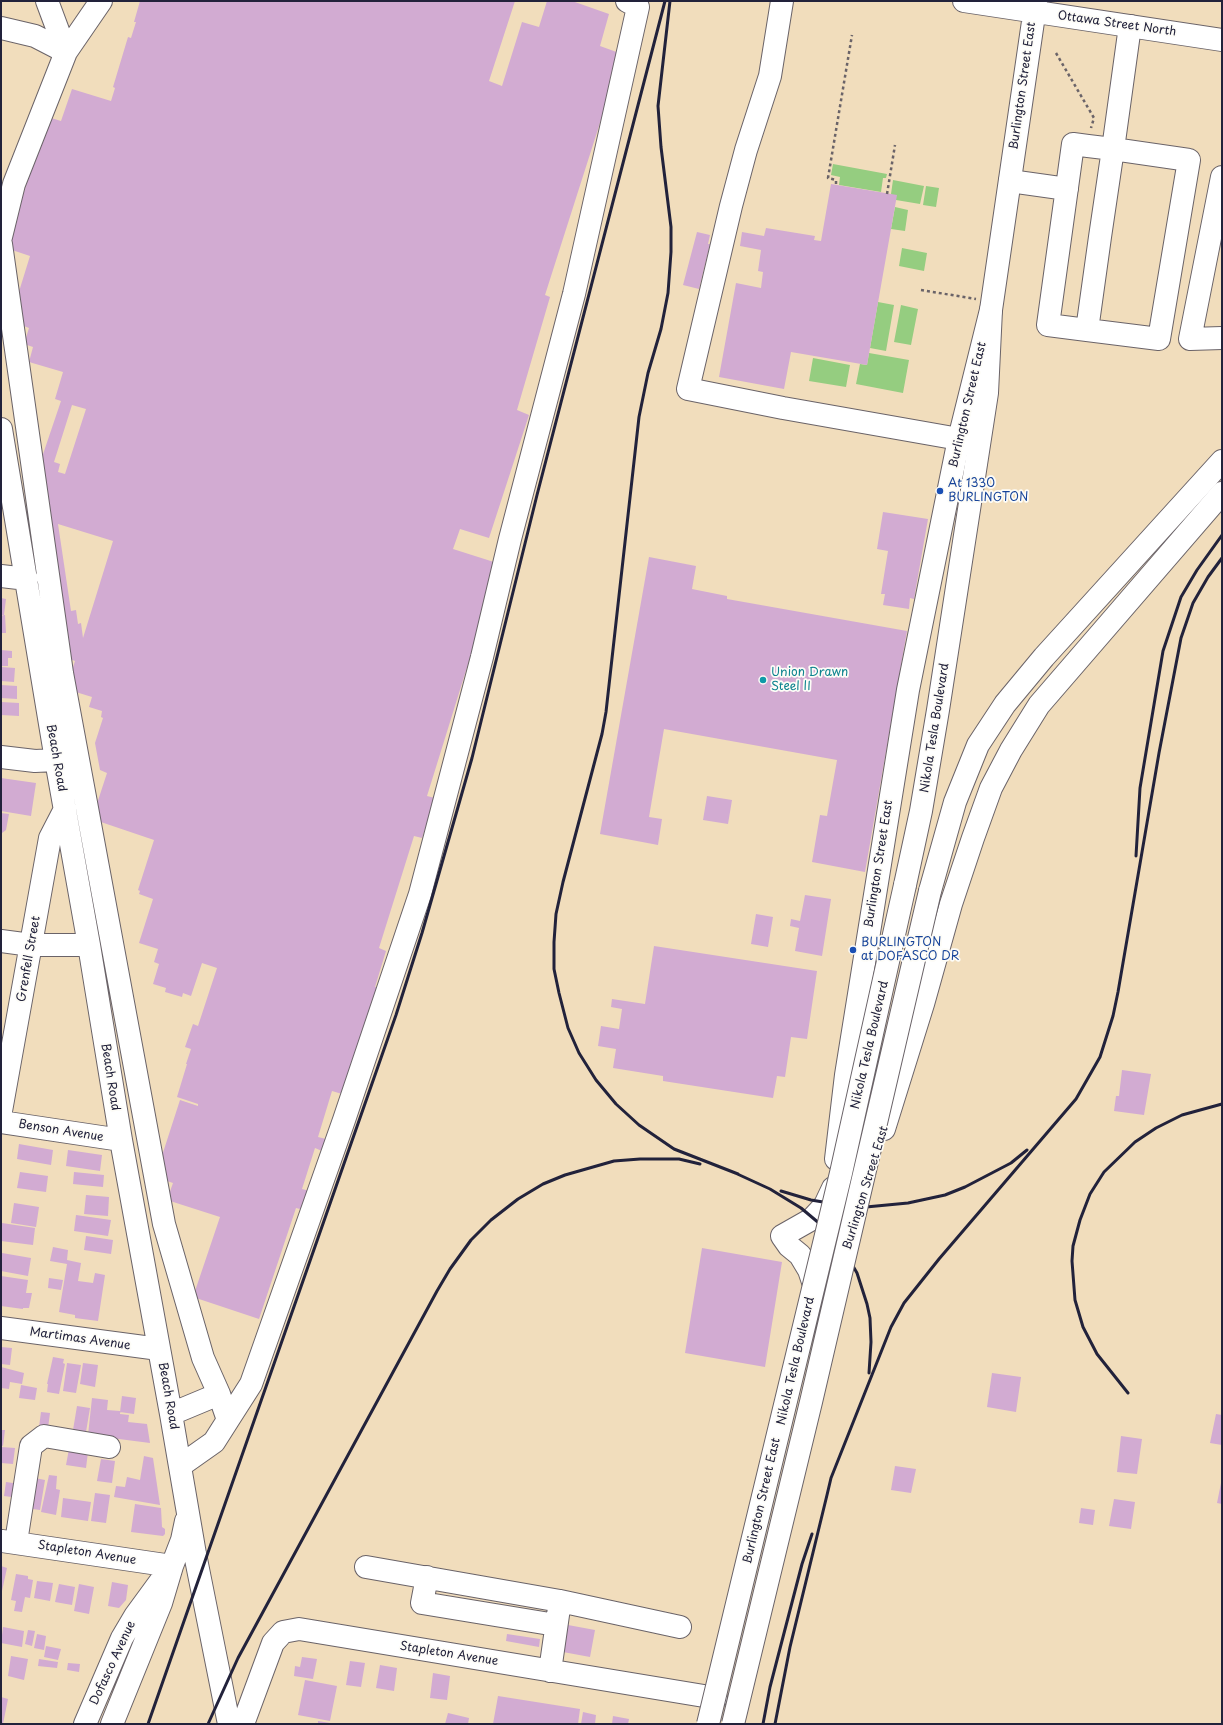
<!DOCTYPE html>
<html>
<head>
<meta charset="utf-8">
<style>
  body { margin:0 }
  #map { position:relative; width:1223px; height:1725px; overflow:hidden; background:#f1ddbc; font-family:"Playpen Sans",sans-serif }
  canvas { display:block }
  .frame { position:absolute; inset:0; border:2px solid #22223b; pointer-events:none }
</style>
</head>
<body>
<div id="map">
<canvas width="1223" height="1725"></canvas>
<div class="frame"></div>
</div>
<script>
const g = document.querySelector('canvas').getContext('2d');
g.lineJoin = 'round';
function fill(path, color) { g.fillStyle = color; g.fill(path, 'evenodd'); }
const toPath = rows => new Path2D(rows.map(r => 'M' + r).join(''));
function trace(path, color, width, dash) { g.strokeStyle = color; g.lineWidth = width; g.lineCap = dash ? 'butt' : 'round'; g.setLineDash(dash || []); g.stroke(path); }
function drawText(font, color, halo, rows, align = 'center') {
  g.font = font + ' "Playpen Sans",sans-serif'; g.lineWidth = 3.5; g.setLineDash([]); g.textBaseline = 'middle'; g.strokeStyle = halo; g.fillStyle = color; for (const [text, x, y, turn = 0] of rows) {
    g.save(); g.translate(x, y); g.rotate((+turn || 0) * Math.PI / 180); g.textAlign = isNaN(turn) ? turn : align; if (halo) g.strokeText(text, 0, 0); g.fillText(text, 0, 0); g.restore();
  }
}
const green = toPath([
  [833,164,887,174,886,178,883,178,881,192,839,185,840,177,831,175],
  [893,180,924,186,920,204,896,200,891,194],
  [926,186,939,188,936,207,923,205],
  [895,207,908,210,905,231,891,229],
  [902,248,927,253,924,271,899,266],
  [878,302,894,305,886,351,870,348],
  [901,305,918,309,911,345,894,342],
  [869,353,909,360,903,393,856,384,860,364,867,365],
  [813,358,850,365,846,387,809,381]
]);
const building = toPath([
  [140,1,515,1,489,81,502,86,522,22,539,27,547,1,572,1,609,14,600,46,622,54,545,295,550,297,517,410,529,415,489,538,460,529,453,549,497,563,491,590,427,796,435,798,422,838,414,836,379,948,386,951,375,987,377,987,355,1066,351,1065,342,1094,332,1091,318,1137,326,1139,322,1151,315,1148,302,1189,310,1191,304,1210,296,1208,259,1319,193,1297,220,1217,167,1200,173,1183,161,1179,165,1168,159,1165,180,1100,198,1106,198,1104,177,1097,187,1064,186,1064,191,1049,185,1047,193,1024,198,1026,217,968,202,963,191,996,183,993,182,997,165,992,166,988,153,984,159,964,154,962,158,949,139,943,153,899,139,894,140,891,138,890,154,840,92,819,107,773,100,770,95,743,103,718,101,717,102,711,89,707,92,697,66,689,75,661,67,658,38,469,61,401,55,399,63,372,29,362,33,347,24,344,29,328,21,325,17,298,30,256,6,248,48,117,61,121,72,89,111,101,115,88,113,87,128,37,131,38,136,22,134,22],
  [72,405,86,409,65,474,58,472,60,464,54,462],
  [58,524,113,541,83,638,81,623,78,624,76,610,71,611],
  [831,184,897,195,867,365,791,352,784,389,719,377,736,283,761,288,763,272,758,271,761,250,740,246,742,232,764,236,766,228,815,236,814,240,821,241],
  [697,232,710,235,708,244,710,244,699,289,683,285],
  [883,512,928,519,914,599,910,598,909,609,883,605,885,594,881,594,888,551,877,549],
  [649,557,696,566,692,589,727,596,727,599,907,631,865,872,812,862,820,815,827,816,837,760,664,729,649,817,662,819,658,845,600,834],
  [1,598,6,599,4,615,1,615],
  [4,615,5,615,6,633,1,633,1,616],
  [1,650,12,651,12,658,8,658,8,666,1,666],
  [1,667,15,668,14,682,1,681],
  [1,685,17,686,17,699,1,698],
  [1,702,19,703,19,716,1,715],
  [1,778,36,783,31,816,1,811],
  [707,796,732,800,728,824,703,820],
  [1,813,9,814,6,830,2,833],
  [805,895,831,899,822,956,795,951,799,928,790,926,791,919,800,921],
  [756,914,773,917,768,947,751,944],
  [654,946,817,971,807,1039,791,1037,785,1077,777,1076,773,1098,663,1081,663,1076,613,1068,616,1049,598,1046,601,1026,619,1029,622,1009,611,1007,612,999,645,1004],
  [1122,1070,1151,1074,1144,1115,1114,1111,1116,1096,1119,1096],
  [19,1144,53,1150,51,1165,17,1159],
  [68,1150,102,1155,100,1171,66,1166],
  [20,1172,48,1176,46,1192,17,1188],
  [74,1172,104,1175,103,1187,73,1184],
  [86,1195,109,1197,108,1216,84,1214],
  [14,1203,39,1207,36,1227,11,1223],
  [76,1215,111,1220,108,1236,74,1231],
  [2,1223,35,1228,33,1245,1,1241],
  [86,1236,113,1240,111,1254,84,1250],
  [53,1247,68,1250,67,1260,81,1263,78,1281,93,1283,95,1273,105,1275,98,1321,75,1318,75,1315,59,1312,67,1264,50,1261],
  [702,1248,782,1262,765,1367,685,1353],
  [2,1253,31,1258,28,1276,1,1271],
  [1,1276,28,1280,26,1293,32,1293,29,1308,23,1308,23,1309,1,1306],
  [49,1278,63,1280,61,1290,48,1288],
  [1,1347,12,1348,10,1365,1,1364],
  [53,1357,64,1359,63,1363,65,1364,59,1394,47,1392,48,1384,47,1384],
  [67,1363,81,1365,76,1393,63,1391],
  [83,1363,98,1365,95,1387,80,1384],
  [1,1367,24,1373,22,1384,10,1382,9,1389,1,1388],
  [992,1373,1021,1377,1016,1412,987,1407],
  [21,1385,37,1388,35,1400,19,1398],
  [122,1396,136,1398,134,1414,120,1412],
  [92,1398,108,1400,107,1410,120,1411,120,1416,120,1414,129,1415,128,1422,147,1424,150,1443,88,1435],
  [77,1406,90,1408,86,1432,73,1430],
  [41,1412,50,1413,48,1428,39,1427],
  [1216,1414,1222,1415,1222,1445,1210,1443],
  [1,1430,5,1430,3,1446,1,1445],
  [1121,1436,1142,1439,1137,1474,1117,1472],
  [1,1447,15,1448,13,1464,1,1463],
  [69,1449,88,1452,86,1468,66,1465],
  [144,1456,153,1458,160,1505,114,1497,116,1486,125,1487,127,1477,140,1480],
  [101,1459,115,1461,112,1483,97,1481],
  [895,1466,916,1469,911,1493,891,1490],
  [49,1475,57,1476,56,1489,60,1490,56,1515,41,1512],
  [30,1477,45,1480,40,1510,25,1508],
  [6,1482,20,1484,19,1498,4,1496],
  [1221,1483,1222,1483,1222,1504,1217,1503],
  [95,1493,110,1495,106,1523,91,1521],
  [63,1498,91,1502,88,1521,61,1517],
  [1114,1499,1135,1502,1131,1529,1109,1526],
  [135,1504,161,1508,162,1527,165,1529,165,1534,163,1536,131,1532],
  [1081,1508,1095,1510,1093,1525,1079,1523],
  [1,1566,7,1568,2,1591,1,1591],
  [16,1574,28,1576,28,1579,33,1580,30,1598,25,1597,22,1612,14,1611,16,1601,11,1600],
  [37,1581,53,1583,50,1601,34,1598],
  [112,1582,128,1585,126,1600,119,1608,108,1606],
  [59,1584,75,1587,72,1605,55,1602],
  [79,1584,94,1587,89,1614,74,1611],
  [568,1625,595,1630,590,1657,563,1652],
  [3,1627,24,1631,22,1647,1,1643],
  [28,1630,35,1631,32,1646,25,1644],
  [37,1634,46,1636,44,1650,34,1648],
  [507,1634,540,1639,539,1647,506,1641],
  [46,1646,61,1649,58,1660,44,1657],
  [11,1656,28,1659,24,1680,8,1676],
  [302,1657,317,1659,313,1679,294,1676,295,1666,300,1667],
  [39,1659,58,1662,57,1668,38,1666],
  [350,1661,365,1663,361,1687,346,1685],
  [68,1663,80,1664,79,1672,67,1670],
  [380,1665,397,1668,394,1691,376,1688],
  [433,1673,450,1676,447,1700,430,1698],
  [305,1680,337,1686,330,1721,298,1715],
  [498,1696,580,1709,578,1724,493,1724],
  [1,1697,8,1699,3,1724,1,1724],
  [583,1712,596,1715,595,1724,581,1724],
  [448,1713,469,1718,468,1724,445,1724],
  [613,1716,629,1719,628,1724,612,1724],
  [318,1721,330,1723,330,1724,318,1724]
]);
const path = toPath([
  [1056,53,1094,118,1091,128],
  [836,184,836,180,828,178,852,35],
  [887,194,895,145],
  [921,290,976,299]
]);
const minor = toPath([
  [47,1,66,52],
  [782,1,770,76,746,150,731,206,688,389,783,408,959,439],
  [1,28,35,36,66,52],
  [1222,177,1190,339,1222,338],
  [1010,181,1067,189],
  [1,237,14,184,66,52,101,1],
  [1,244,62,673,164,1224,203,1358,219,1394,228,1420,251,1384,344,1120,420,894,482,657,510,539,574,294,638,7,627,1],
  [1087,330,1159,339,1189,160,1113,149,1088,146,1073,144,1048,325,1087,330,1100,237,1113,149,1130,26],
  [1,429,56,760,89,945,121,1140,171,1414,195,1554,229,1724],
  [1,576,27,579],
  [1,757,35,761,56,760],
  [1,941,31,945,89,945],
  [1,1111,50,838,65,809],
  [1,1122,121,1140],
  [813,1282,809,1270,800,1255,789,1246,782,1236,812,1219,825,1205,833,1188],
  [1,1328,159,1349],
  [171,1414,219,1394],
  [180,1466,214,1442,228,1420],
  [2,1541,172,1566],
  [16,1542,31,1446,44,1436,109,1447],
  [366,1567,560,1601],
  [427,1577,422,1603,556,1625],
  [550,1671,560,1601,680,1627],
  [85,1724,122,1638,135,1616,165,1575],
  [112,1724,161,1603,172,1566,182,1540,186,1521],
  [243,1724,273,1643,283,1632,299,1629,716,1698]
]);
const major = toPath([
  [964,1,1222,40],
  [884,1129,923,1004,951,904,973,838,991,788,1011,750,1039,705,1222,493],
  [836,1159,846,1075,908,690,959,439,991,310,1036,1]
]);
const highway = toPath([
  [905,885,921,811,938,710,987,393,991,310],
  [930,891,955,802,978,745,1005,704,1044,657,1222,461]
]);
const rail = toPath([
  [670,1,658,106,661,147,671,227,671,252,668,293,661,329,648,373,639,417,606,712,602,734,563,882,556,914,554,942,554,969,559,993,568,1028,579,1053,596,1080,616,1104,639,1125,674,1149,738,1174],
  [1136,856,1140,788,1163,651,1181,597,1197,570,1222,535],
  [733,1172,770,1189,801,1208,826,1229,846,1254,857,1273,867,1304,870,1318,871,1342,869,1373],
  [781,1191,811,1200,841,1205,866,1207,908,1203,945,1195,965,1187,1011,1163,1027,1150],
  [1128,1393,1097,1354,1083,1327,1075,1300,1072,1261,1073,1246,1080,1220,1090,1194,1104,1172,1135,1142,1156,1128,1182,1115,1222,1104],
  [148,1724,396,1015,422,933,472,758,537,495,665,1],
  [208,1724,238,1658,437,1291,450,1269,471,1240,491,1220,518,1199,543,1184,565,1175,614,1161,640,1159,679,1159,700,1164],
  [763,1724,770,1687,802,1564,812,1534],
  [775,1724,790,1647,827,1495,831,1478,891,1327,904,1303,939,1259,1076,1099,1100,1057,1113,1016,1118,992,1159,753,1181,638,1193,603,1208,577,1222,558]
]);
const highwayBridge = toPath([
  [708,1724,841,1173,905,885],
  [733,1724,811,1402,930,891]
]);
const markers = [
  [940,491,4,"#1a4fb4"],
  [763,680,4,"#0f9aa8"],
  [853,950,4,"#1a4fb4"]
];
const streetNames = [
  ["Ottawa Street North",1117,24,8],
  ["Burlington Street East",1023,86,-82],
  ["Burlington Street East",968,405,-77],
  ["Nikola Tesla Boulevard",935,728,-81],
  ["Beach Road",56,758,80],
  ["Burlington Street East",879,864,-81],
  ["Grenfell Street",29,959,-80],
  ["Nikola Tesla Boulevard",870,1045,-77],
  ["Beach Road",110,1077,81],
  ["Benson Avenue",61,1131,9],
  ["Burlington Street East",866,1188,-73],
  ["Martimas Avenue",80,1339,8],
  ["Nikola Tesla Boulevard",796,1361,-77],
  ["Beach Road",168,1396,80],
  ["Burlington Street East",762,1501,-77],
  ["Stapleton Avenue",87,1553,9],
  ["Stapleton Avenue",449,1654,9],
  ["Dofasco Avenue",113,1663,-65]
];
const transitNames = [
  ["At 1330",948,484],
  ["BURLINGTON",948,498],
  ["BURLINGTON",861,943],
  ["at DOFASCO DR",861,957]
];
const cultureNames = [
  ["Union Drawn",771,673],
  ["Steel II",771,687]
];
fill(green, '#95cd80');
fill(building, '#d2abd2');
trace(minor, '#6a6368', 24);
trace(major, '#6a6368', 24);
trace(highway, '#6a6368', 24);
trace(path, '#6a6368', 2.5, [3, 3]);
trace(minor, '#fff', 22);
trace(major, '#fff', 22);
trace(highway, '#fff', 22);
trace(rail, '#22223b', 3);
trace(highwayBridge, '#6a6368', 24, []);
trace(highwayBridge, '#fff', 22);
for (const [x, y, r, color] of markers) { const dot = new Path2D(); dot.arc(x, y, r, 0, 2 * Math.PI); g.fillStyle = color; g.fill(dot); trace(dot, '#fdfcf7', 1.5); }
drawText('12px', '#22223b', '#fdfcf7', streetNames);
drawText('12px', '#164399', '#fdfcf7', transitNames, 'left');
drawText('12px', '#0d838f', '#fdfcf7', cultureNames, 'left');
</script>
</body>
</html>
